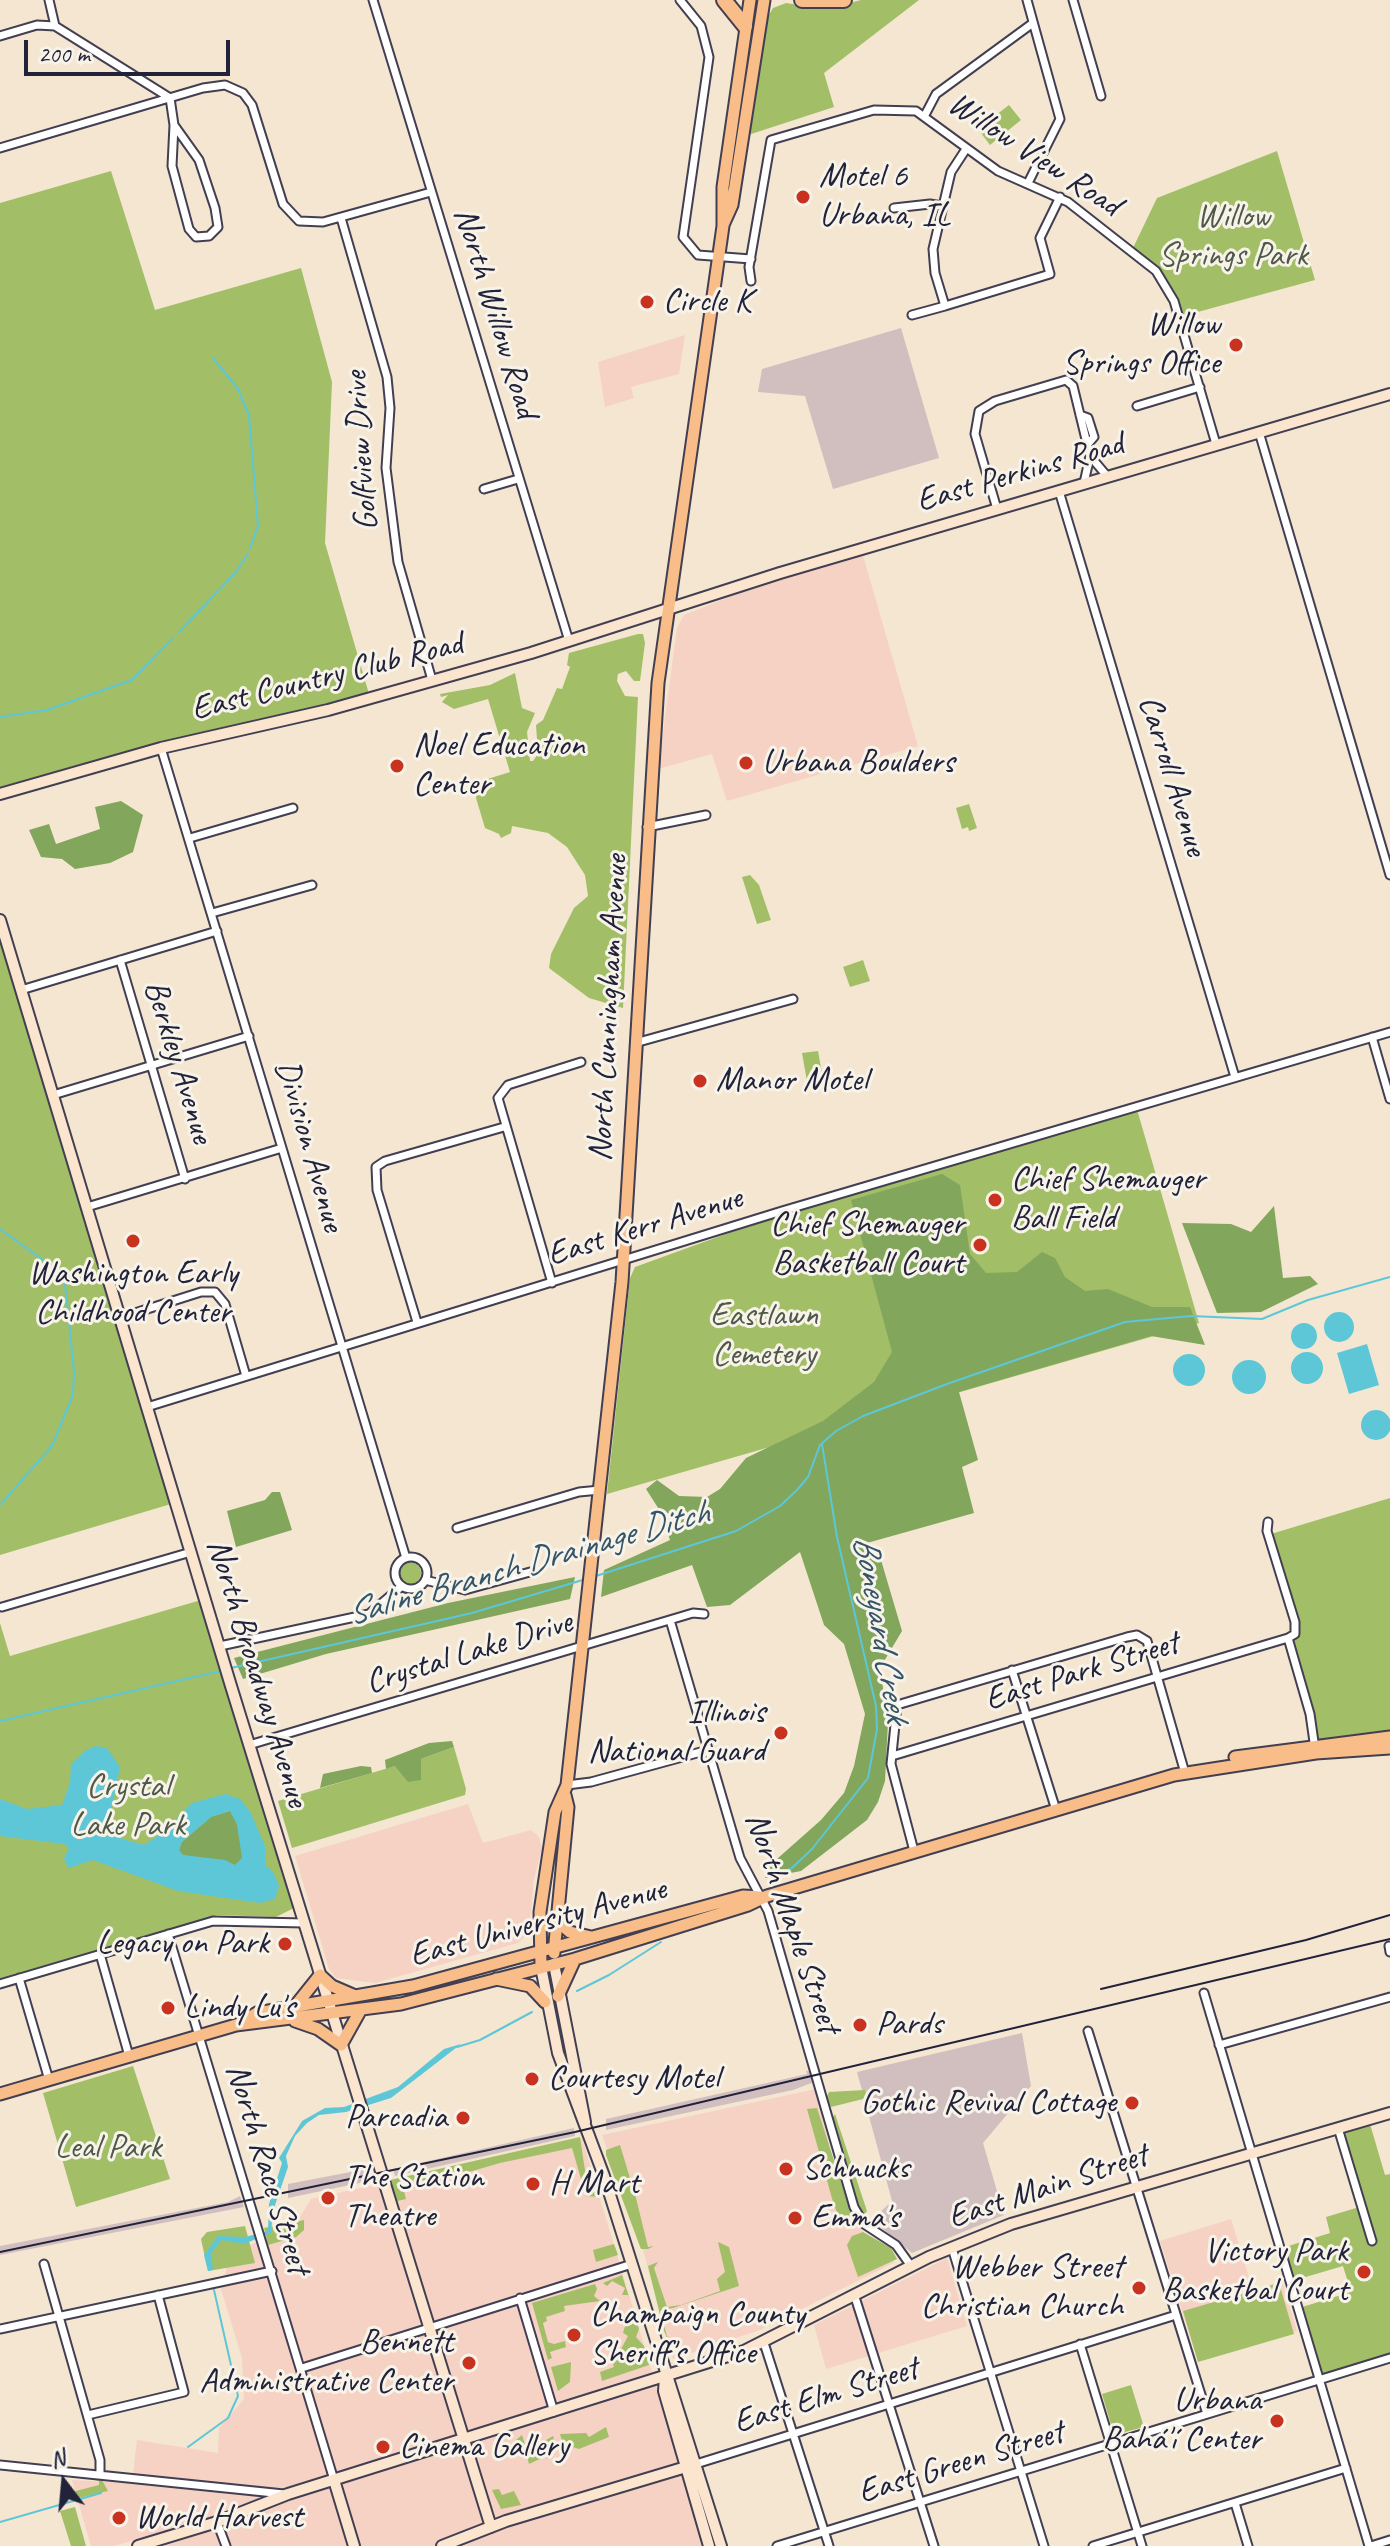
<!DOCTYPE html>
<html>
<head>
<meta charset="utf-8">
<style>
  body { margin:0 }
  #map { position:relative; width:1390px; height:2546px; overflow:hidden; background:#f4e6d1; font-family:Caveat,sans-serif }
  canvas { display:block }
  .north { position:absolute; left:24px; top:2442px; width:80px; height:80px; -webkit-text-stroke:6px #f7f3e8; paint-order:stroke; rotate:344deg; font-size:22px; font-weight:700; line-height:32px; text-align:center; color:#22223b }
  .north::after { content:''; display:block; margin:auto; width:28px; height:36px; background:#22223b; clip-path:polygon(50% 0,100% 100%,50% 72%,0 100%) }
  .scale { position:absolute; left:24px; top:40px; width:206px; height:36px; box-sizing:border-box; border:4px solid #22223b; border-top:0; padding-left:10px; font-size:24px; line-height:28px; white-space:nowrap; color:#22223b; -webkit-text-stroke:6px #f7f3e8; paint-order:stroke }
</style>
</head>
<body>
<div id="map">
<canvas width="1390" height="2546"></canvas>
<div class="north">N</div>
<div class="scale">200 m</div>
</div>
<script>
const g = document.querySelector('canvas').getContext('2d');
g.lineJoin = 'round';
function fill(path, color) { g.fillStyle = color; g.fill(path, 'evenodd'); }
const toPath = rows => new Path2D(rows.map(r => 'M' + r).join(''));
function trace(path, color, width, dash) { g.strokeStyle = color; g.lineWidth = width; g.lineCap = dash ? 'butt' : 'round'; g.setLineDash(dash || []); g.stroke(path); }
function drawText(font, color, halo, rows, align = 'center') {
  g.font = font + ' Caveat,sans-serif'; g.lineWidth = 6; g.setLineDash([]); g.textBaseline = 'middle'; g.strokeStyle = halo; g.fillStyle = color; for (const [text, x, y, turn = 0] of rows) {
    g.save(); g.translate(x, y); g.rotate((+turn || 0) * Math.PI / 180); g.textAlign = isNaN(turn) ? turn : align; if (halo) g.strokeText(text, 0, 0); g.fillText(text, 0, 0); g.restore();
  }
}
const built = toPath([
  [685,335,679,374,631,387,634,398,605,407,598,362],
  [862,552,918,746,727,801,712,754,658,769,677,628,684,615,793,571],
  [468,1804,483,1843,531,1830,539,1837,542,1848,534,1879,529,1932,518,1943,375,1983,336,1978,329,1969,295,1856],
  [816,2089,845,2214,895,2262,760,2330,673,2359,641,2243,602,2135],
  [582,2138,704,2546,156,2546,152,2535,114,2546,91,2546,72,2480,132,2483,137,2440,218,2453,219,2428,244,2399,242,2358,221,2289,230,2255,297,2222,311,2199],
  [1231,2219,1253,2290,1282,2281,1297,2331,1198,2362,1160,2241],
  [947,2258,967,2326,826,2369,814,2325]
]);
const industrial = toPath([
  [901,328,939,458,833,489,805,396,758,392,762,369],
  [1022,2033,1031,2086,983,2143,1004,2215,912,2253,872,2220,892,2201,857,2072],
  [806,2071,811,2071,814,2082,793,2090,606,2130,606,2119,807,2074],
  [574,2128,575,2136,395,2176,393,2169],
  [366,2169,369,2181,288,2198,288,2184],
  [240,2196,244,2207,0,2255,0,2246,228,2202]
]);
const green = toPath([
  [861,0,919,0,824,73,834,107,745,136,767,18,773,8,786,3,826,9],
  [1009,105,1021,120,990,145,978,129],
  [1277,151,1315,280,1183,316,1158,269,1133,248,1157,198],
  [111,171,155,310,301,268,332,382,325,543,369,694,194,735,0,788,0,203],
  [638,634,643,634,645,643,640,681,634,681,626,671,618,674,617,681,625,696,638,697,623,1008,589,998,549,968,551,954,574,908,588,896,585,875,567,847,548,833,512,826,511,833,501,838,499,834,485,828,476,798,478,782,510,772,488,699,454,709,442,702,448,695,441,697,440,694,490,685,515,673,522,708,535,713,527,732,530,761,533,761,538,754,536,725,543,720,557,688,562,689,570,667,567,665,569,653],
  [969,804,977,828,969,831,968,827,962,829,956,808],
  [750,875,759,885,771,920,757,924,742,877],
  [0,939,171,1504,0,1555],
  [863,960,870,981,850,987,843,967],
  [818,1051,824,1084,808,1087,802,1053],
  [1136,1106,1199,1323,607,1494,630,1278,635,1267,748,1226],
  [1390,1498,1390,1737,1315,1745,1288,1638,1295,1634,1271,1534],
  '399 1573a11 11 0 1 1 22 0a11 11 0 1 1-22 0Z',
  [201,1600,294,1908,276,1917,217,1915,0,1980,0,1623,10,1656],
  [454,1747,466,1789,465,1795,292,1848,278,1801,395,1766,421,1779,421,1759],
  [133,2066,170,2179,76,2207,43,2093],
  [865,2090,867,2098,831,2107,826,2098,829,2092],
  [817,2108,852,2216,845,2223,839,2218,833,2202,807,2109],
  [835,2114,867,2211,865,2214,861,2214,857,2202,831,2120],
  [1370,2124,1385,2175,1390,2174,1390,2354,1320,2376,1299,2308,1351,2292,1343,2266,1292,2281,1282,2248,1330,2233,1326,2217,1366,2205,1344,2132],
  [580,2137,586,2177,595,2186,599,2197,586,2196,572,2148,500,2163,404,2191,406,2199,397,2201,390,2180],
  [620,2145,633,2188,639,2191,635,2194,648,2247,654,2246,648,2249,641,2249,639,2244,606,2155,606,2150],
  [304,2220,304,2230,296,2237,268,2245,264,2228],
  [245,2226,255,2263,208,2271,201,2239,207,2232],
  [863,2232,891,2248,897,2259,858,2277,847,2245,852,2236],
  [718,2242,729,2247,739,2286,673,2308,660,2311,667,2336,676,2343,678,2353,669,2342,664,2331,648,2266,658,2262,654,2268,667,2307,681,2305,720,2291,717,2279,725,2272],
  [614,2244,618,2255,596,2262,593,2250],
  [622,2275,639,2329,636,2337,644,2346,649,2365,602,2381,600,2372,614,2367,609,2352,620,2351,628,2336,623,2333,628,2316,634,2312,628,2295,622,2295,625,2288,612,2281,607,2286,603,2283],
  [1279,2283,1294,2334,1198,2362,1183,2311],
  [595,2284,597,2289,594,2296,600,2301,564,2306,565,2311,546,2317,547,2321,543,2323,548,2342,554,2344,565,2341,566,2347,550,2352,552,2358,548,2360,532,2303],
  [571,2362,570,2382,558,2391,551,2367],
  [1131,2385,1144,2427,1114,2435,1102,2394],
  [606,2427,609,2437,579,2449,563,2444,560,2434,586,2433,589,2437],
  [522,2435,527,2451,553,2436,556,2447,547,2459,546,2456,529,2464,525,2449,511,2453,509,2446],
  [89,2479,102,2480,108,2491,71,2500,68,2493,99,2485,99,2481],
  [499,2489,502,2495,514,2491,521,2505,501,2509,492,2490],
  [75,2507,86,2546,71,2546,60,2511]
]);
const forest = toPath([
  [121,801,143,815,133,852,110,863,75,869,62,859,41,857,29,830,49,824,56,844,100,829,95,807],
  [942,1174,960,1185,970,1254,986,1273,1017,1272,1042,1252,1055,1258,1065,1277,1085,1291,1108,1289,1152,1307,1190,1307,1205,1345,1151,1336,959,1392,978,1460,962,1467,974,1513,867,1543,881,1560,902,1631,880,1668,888,1722,885,1781,878,1802,867,1820,801,1871,765,1878,769,1866,821,1820,844,1793,854,1766,865,1714,844,1644,824,1625,800,1552,730,1605,707,1607,692,1565,601,1597,604,1570,670,1540,662,1514,646,1489,657,1480,679,1496,707,1497,720,1489,746,1458,823,1421,874,1382,892,1352,851,1200],
  [1274,1206,1283,1278,1310,1276,1318,1284,1261,1312,1217,1313,1182,1223,1231,1224,1251,1232],
  [272,1492,280,1492,292,1530,236,1547,227,1511,265,1500],
  [575,1577,570,1599,326,1654,243,1679,234,1658,448,1603],
  [452,1741,454,1747,421,1759,421,1780,408,1782,395,1766,386,1769,385,1760,429,1743],
  [361,1766,371,1767,372,1773,320,1788,323,1774],
  [230,1811,237,1824,243,1859,235,1865,183,1855,179,1850,182,1842,211,1817]
]);
const water = toPath([
  '1324 1327a15 15 0 1 1 30 0a15 15 0 1 1-30 0Z',
  '1291 1336a13 13 0 1 1 26 0a13 13 0 1 1-26 0Z',
  [1367,1344,1379,1385,1349,1394,1337,1353],
  '1291 1368a16 16 0 1 1 32 0a16 16 0 1 1-32 0Z',
  '1173 1370a16 16 0 1 1 32 0a16 16 0 1 1-32 0Z',
  '1232 1377a17 17 0 1 1 34 0a17 17 0 1 1-34 0Z',
  '1361 1425a15 15 0 1 1 30 0a15 15 0 1 1-30 0Z',
  [96,1746,107,1748,120,1767,109,1821,114,1831,123,1839,144,1845,161,1834,192,1803,225,1794,240,1799,250,1811,265,1846,266,1866,273,1872,279,1886,275,1899,260,1903,178,1891,93,1860,68,1868,64,1858,69,1848,64,1844,0,1836,0,1799,27,1809,62,1805,70,1783,71,1764,86,1750],
  [230,1811,237,1824,242,1858,235,1865,225,1860,183,1855,179,1850,182,1842,211,1817],
  [461,2044,391,2098,346,2112,319,2115,307,2123,295,2136,286,2156,288,2167,273,2211,271,2233,244,2244,222,2240,211,2253,213,2270,208,2271,204,2255,218,2236,245,2237,268,2231,269,2204,282,2163,279,2158,302,2121,325,2108,344,2107,398,2087,444,2049]
]);
const stream = toPath([
  [213,358,238,389,249,415,258,526,250,548],
  [178,633,235,573,248,554],
  [0,717,47,710,132,680,173,638],
  [0,1229,50,1265,65,1284,74,1371,73,1395,52,1446,0,1505],
  [596,1576,736,1531,780,1506,797,1490,808,1477,820,1445,836,1431,863,1416,947,1384,1125,1322,1191,1316,1262,1319,1308,1300,1390,1277],
  [231,1668,472,1613,586,1579],
  [0,1721,221,1671],
  [771,1879,792,1868,812,1849,868,1778,877,1729,876,1706,837,1537,822,1444],
  [577,1991,609,1975,661,1942],
  [457,2047,480,2040,532,2012],
  [188,2447,228,2418,238,2396,214,2290],
  [0,2522,101,2493]
]);
const street = toPath([
  [49,0,55,26],
  [373,0,569,641],
  [680,0,701,26,709,57,683,237,698,255,751,259],
  [1027,0,1060,119,1028,183],
  [1073,0,1101,96],
  [0,36,37,25,55,26,170,98,174,125,199,160,215,208,218,227,209,236,196,237,189,229,172,166,174,125],
  [925,115,936,94,1033,23],
  [0,148,203,88,225,85,243,93,252,105,283,204,299,221,323,222,431,192],
  [966,149,951,172,933,249,935,273,945,306,1050,274,1040,238,1060,197],
  [894,208,930,204,942,206],
  [341,218,387,377,390,408,386,468,398,562,432,680],
  [751,281,749,267,771,140,874,110,916,111,998,171,1068,202,1156,271,1174,301,1216,444],
  [912,315,945,306],
  [1137,406,1200,387],
  [1080,415,1088,418,1094,437,1087,445],
  [1259,432,1390,875],
  [1090,456,1107,476],
  [484,489,518,479],
  [1059,491,1235,1077],
  [997,509,975,434,979,411,995,401,1066,380,1073,386,1090,456,1084,483],
  [161,748,406,1558],
  [647,827,706,815],
  [190,838,293,808],
  [212,913,312,885],
  [120,960,185,1179],
  [21,990,217,931],
  [1372,1037,1390,1099],
  [635,1043,793,999],
  [53,1095,249,1036],
  [87,1207,282,1148],
  [552,1283,498,1098,508,1085,581,1062],
  [119,1318,201,1292,215,1292,225,1304,246,1376],
  [417,1322,377,1190,376,1167,385,1161,504,1127],
  [147,1407,782,1211,1390,1032],
  [1268,1522,1267,1531,1295,1622,1295,1634,1288,1638],
  [457,1528,579,1492,600,1490],
  '395 1573a16 16 0 1 1 32 0a16 16 0 1 1-32 0Z',
  [425,1580,465,1590,530,1572],
  [2,1607,191,1552],
  [670,1620,740,1858,768,1911,854,2207,864,2224,896,2245,911,2266],
  [1288,1638,1310,1714,1315,1749],
  [220,1646,369,1614,402,1586],
  [1012,1670,1056,1810],
  [249,1745,693,1613,704,1614],
  [892,1756,1288,1638],
  [567,1785,591,1782,708,1750],
  [914,1851,891,1764,897,1705,1127,1637,1137,1635,1147,1641,1185,1773],
  [168,1934,334,2480],
  [1389,1946,1390,1952],
  [100,1954,129,2056],
  [19,1978,49,2080],
  [0,1984,213,1921,304,1923],
  [1204,1993,1369,2546],
  [1088,2031,1207,2414],
  [1219,2045,1390,1997],
  [1338,2128,1372,2241],
  [952,2248,1044,2546],
  [44,2264,100,2460,100,2474],
  [854,2294,934,2546],
  [520,2298,554,2412],
  [0,2329,272,2271],
  [764,2343,829,2546],
  [1080,2344,1142,2546],
  [302,2368,632,2264],
  [88,2415,184,2392,158,2295],
  [696,2464,1176,2315],
  [0,2465,284,2494],
  [1235,2503,1248,2546],
  [217,2522,226,2546],
  [777,2546,1390,2358],
  [1093,2546,1346,2468],
  [1371,2546,1390,2540]
]);
const secondary = toPath([
  [0,794,161,748,328,710,531,653,780,573,1390,394],
  [0,920,231,1686,491,2527],
  [554,1964,585,2122],
  [541,1967,558,2053,604,2176,721,2546],
  [665,2377,664,2391,709,2546],
  [334,2480,354,2546],
  [138,2546,217,2522,288,2494,744,2351,929,2257,1011,2224,1390,2113],
  [442,2546,506,2521,696,2464]
]);
const primary = toPath([
  [723,225,732,205,764,0],
  [1235,1757,1390,1737],
  [556,1920,570,1932,591,1937],
  [554,1953,568,1807,565,1795],
  [541,1967,540,1912,555,1812,567,1785,622,1282,658,683,723,226,723,187,750,0],
  [496,1979,530,1986,545,2002],
  [558,1996,575,1959],
  [296,2005,320,1975,332,1986,353,1995],
  [295,2021,318,2029,341,2045,360,2011],
  [237,2025,257,2013,413,1986,743,1896,761,1897],
  [0,2094,236,2025,401,2004,575,1959,748,1905,767,1896,1174,1775,1316,1753,1390,1748]
]);
const highway = toPath([
  [724,0,745,26],
  [802,0,844,0]
]);
const rail = toPath([
  [1101,1989,1306,1940,1390,1915],
  [0,2252,575,2132,1390,1939]
]);
const markers = [
  [803,197,8,"#c8321e"],
  [647,302,8,"#c8321e"],
  [1236,345,8,"#c8321e"],
  [746,763,8,"#c8321e"],
  [397,766,8,"#c8321e"],
  [700,1081,8,"#c8321e"],
  [995,1200,8,"#c8321e"],
  [133,1241,8,"#c8321e"],
  [980,1245,8,"#c8321e"],
  [781,1733,8,"#c8321e"],
  [285,1944,8,"#c8321e"],
  [168,2008,8,"#c8321e"],
  [860,2025,8,"#c8321e"],
  [532,2079,8,"#c8321e"],
  [1132,2103,8,"#c8321e"],
  [463,2118,8,"#c8321e"],
  [786,2169,8,"#c8321e"],
  [533,2184,8,"#c8321e"],
  [328,2198,8,"#c8321e"],
  [795,2218,8,"#c8321e"],
  [1364,2272,8,"#c8321e"],
  [1139,2288,8,"#c8321e"],
  [574,2335,8,"#c8321e"],
  [469,2363,8,"#c8321e"],
  [1277,2421,8,"#c8321e"],
  [383,2447,8,"#c8321e"],
  [119,2518,8,"#c8321e"]
];
const streetNames = [
  ["Willow View Road",1034,155,33],
  ["North Willow Road",495,313,73],
  ["Golfview Drive",362,451,-94],
  ["East Perkins Road",1020,473,-16],
  ["East Country Club Road",327,677,-14],
  ["Carroll Avenue",1172,776,73],
  ["North Cunningham Avenue",609,1008,-87],
  ["Berkley Avenue",178,1062,73],
  ["Division Avenue",309,1146,74],
  ["East Kerr Avenue",645,1227,-17],
  ["Crystal Lake Drive",469,1653,-17],
  ["East Park Street",1082,1672,-17],
  ["North Broadway Avenue",257,1673,73],
  ["East University Avenue",538,1923,-15],
  ["North Maple Street",792,1923,71],
  ["North Race Street",267,2169,73],
  ["East Main Street",1048,2187,-18],
  ["East Elm Street",826,2396,-17],
  ["East Green Street",961,2463,-17]
];
const poiNames = [
  ["Motel 6",819,177],
  ["Urbana, IL",819,216],
  ["Circle K",663,302],
  ["Willow",1220,325,"right"],
  ["Springs Office",1220,364,"right"],
  ["Noel Education",413,746],
  ["Center",413,785],
  ["Urbana Boulders",762,763],
  ["Manor Motel",716,1081],
  ["Chief Shemauger",1011,1180],
  ["Ball Field",1011,1219],
  ["Chief Shemauger",964,1225,"right"],
  ["Basketball Court",964,1264,"right"],
  ["Washington Early",133,1274,"center"],
  ["Childhood Center",133,1313,"center"],
  ["Illinois",765,1713,"right"],
  ["National Guard",765,1752,"right"],
  ["Legacy on Park",269,1944,"right"],
  ["Lindy Lu's",184,2008],
  ["Pards",876,2025],
  ["Courtesy Motel",548,2079],
  ["Gothic Revival Cottage",1116,2103,"right"],
  ["Parcadia",447,2118,"right"],
  ["Schnucks",802,2169],
  ["The Station",344,2178],
  ["Theatre",344,2217],
  ["H Mart",549,2184],
  ["Emma's",811,2218],
  ["Victory Park",1348,2252,"right"],
  ["Basketbal Court",1348,2291,"right"],
  ["Webber Street",1123,2268,"right"],
  ["Christian Church",1123,2307,"right"],
  ["Champaign County",590,2315],
  ["Sheriff's Office",590,2354],
  ["Bennett",453,2343,"right"],
  ["Administrative Center",453,2382,"right"],
  ["Urbana",1261,2401,"right"],
  ["Bahá'í Center",1261,2440,"right"],
  ["Cinema Gallery",399,2447],
  ["World Harvest",135,2518]
];
const parkNames = [
  ["Willow",1233,217],
  ["Springs Park",1233,256],
  ["Eastlawn",764,1316],
  ["Cemetery",764,1355],
  ["Crystal",128,1787],
  ["Lake Park",128,1826],
  ["Leal Park",108,2148]
];
const waterNames = [
  ["Saline Branch Drainage Ditch",528,1564,-16],
  ["Boneyard Creek",880,1629,80]
];
fill(built, '#f6d2c5');
fill(industrial, '#d1bfbf');
fill(green, '#a2bf67');
fill(forest, '#81a65c');
fill(water, '#5dc7d7');
trace(stream, '#5dc7d7', 2);
trace(street, '#423f52', 11);
trace(secondary, '#423f52', 14);
trace(primary, '#423f52', 15);
trace(highway, '#423f52', 18);
trace(street, '#fff', 7);
trace(secondary, '#fce5cf', 10);
trace(primary, '#f8bd88', 11);
trace(highway, '#f8bd88', 14);
trace(rail, '#22223b', 2);
for (const [x, y, r, color] of markers) { const dot = new Path2D(); dot.arc(x, y, r, 0, 2 * Math.PI); g.fillStyle = color; g.fill(dot); trace(dot, '#f7f3e8', 3); }
drawText('34px', '#22223b', '#f7f3e8', streetNames);
drawText('34px', '#22223b', '#f7f3e8', poiNames, 'left');
drawText('34px', '#4f594a', '#f7f3e8', parkNames);
drawText('italic 36px', '#34546a', '#f7f3e8', waterNames);
</script>
</body>
</html>
